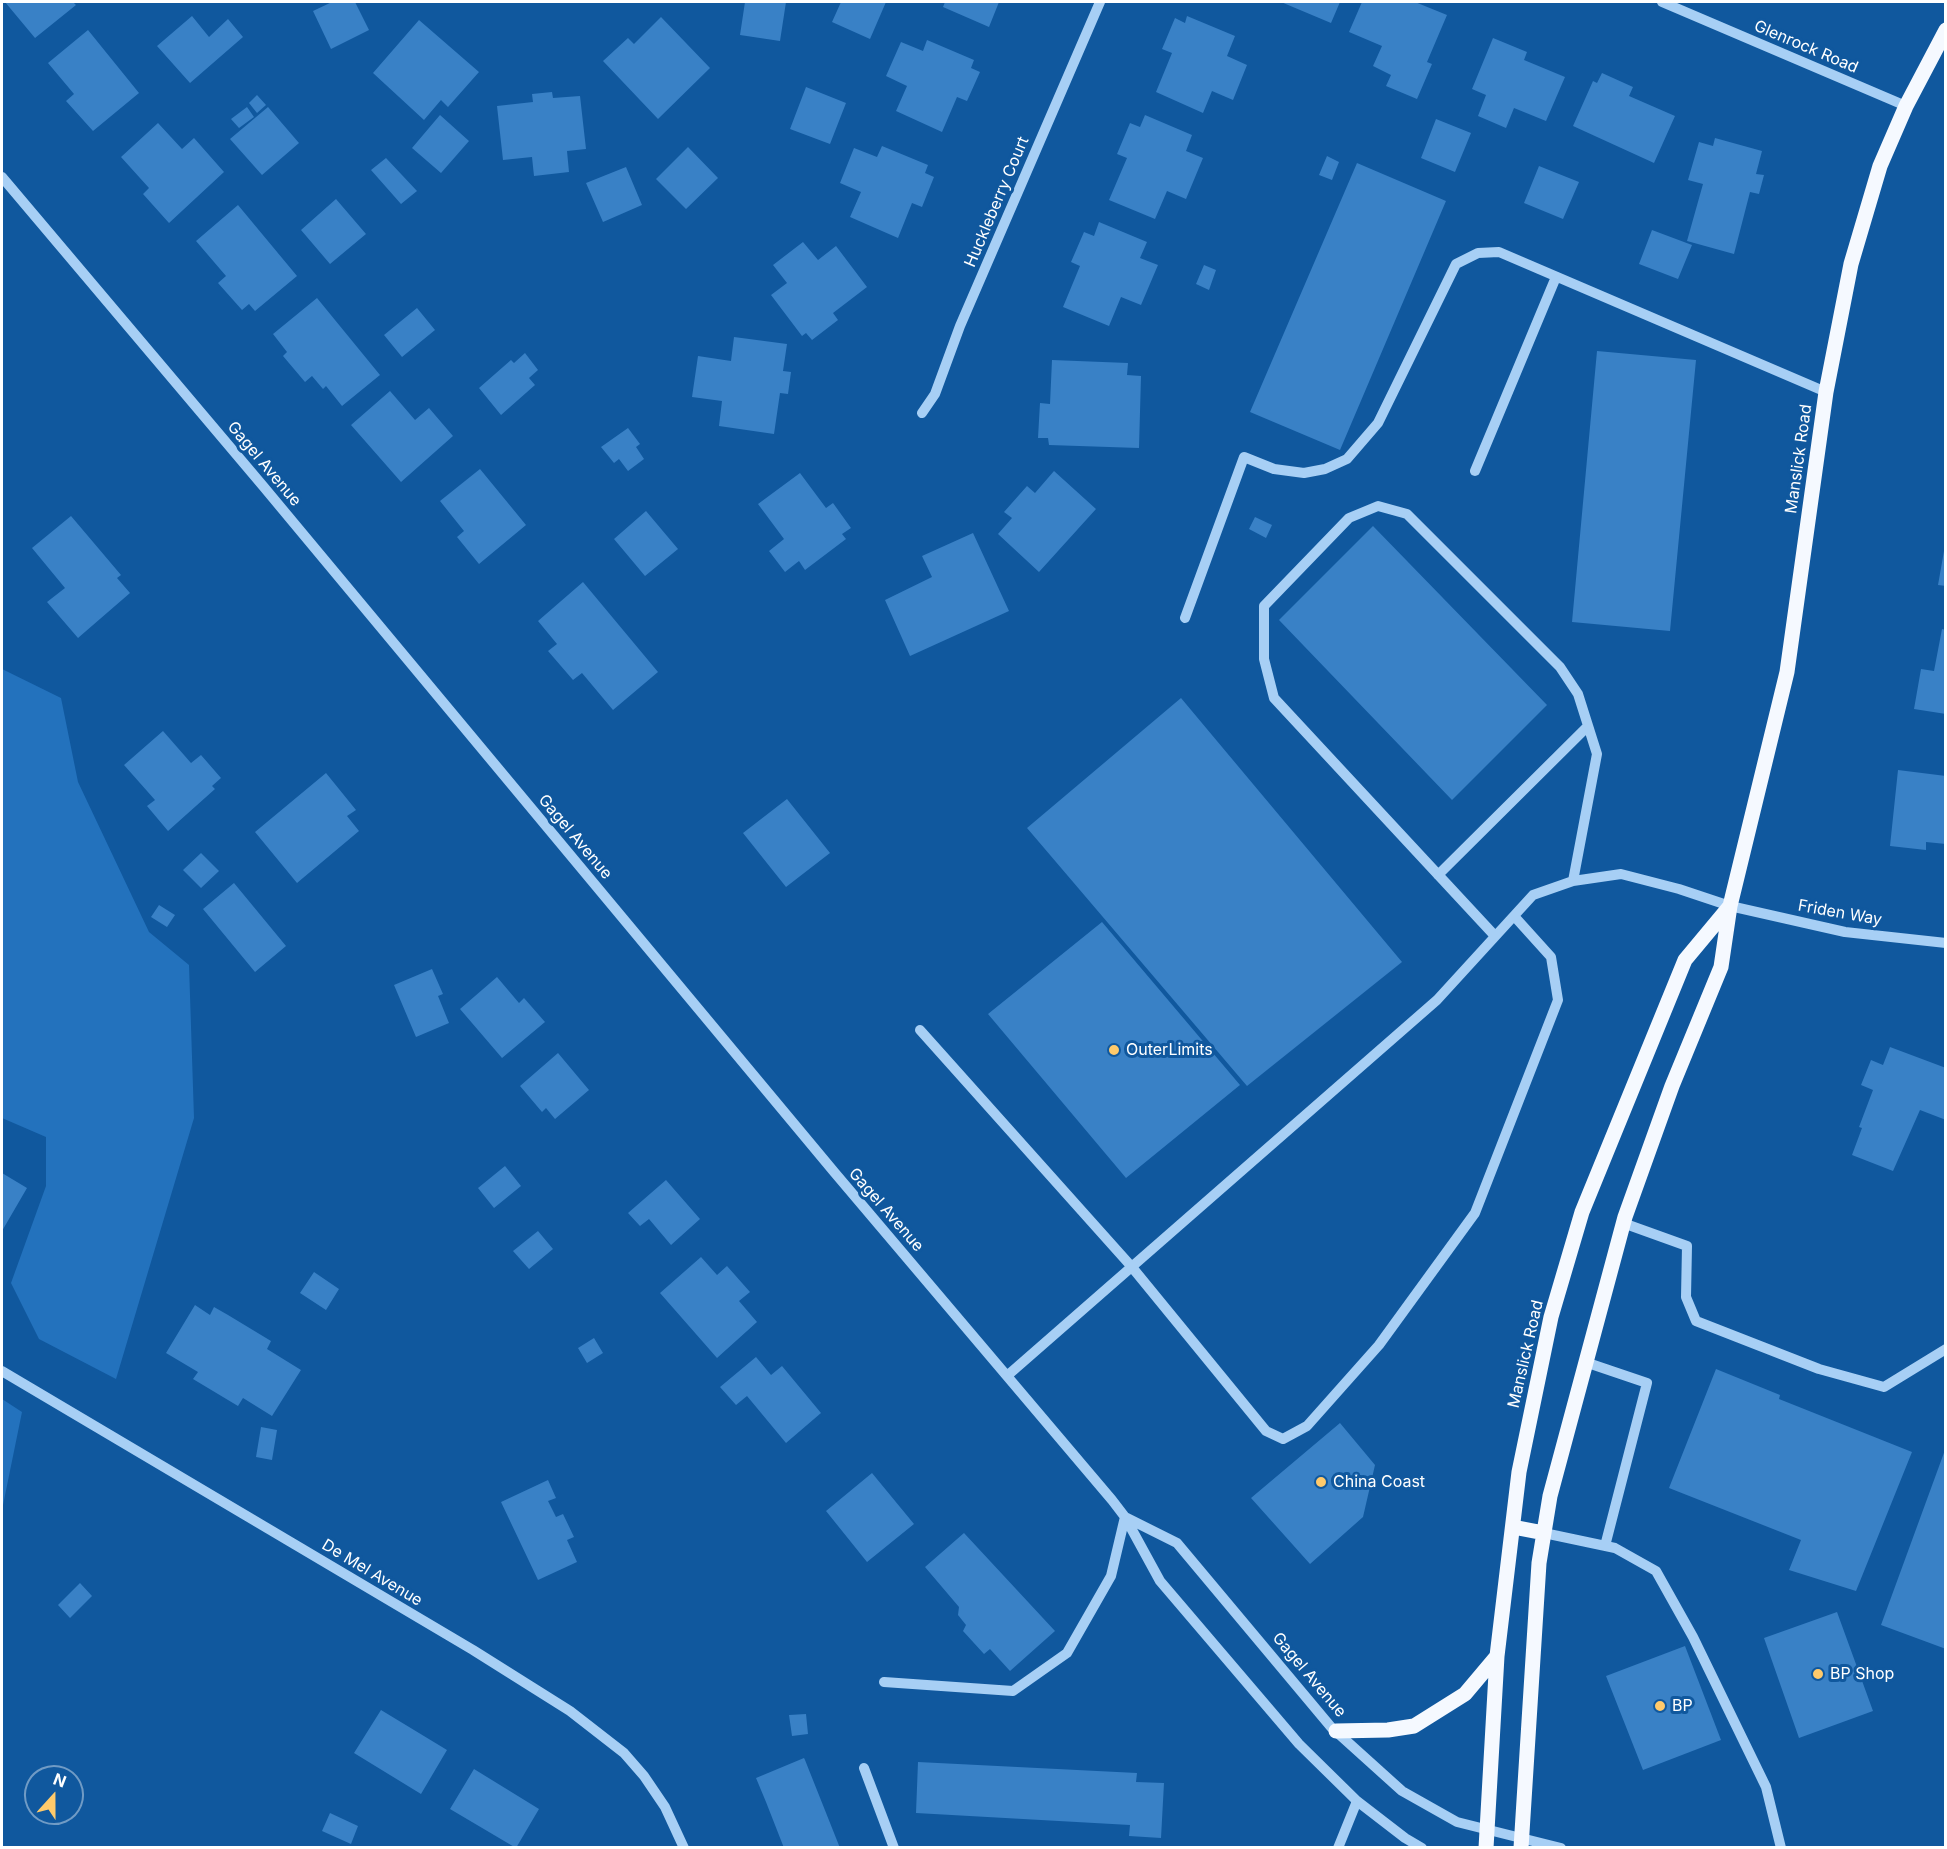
<!DOCTYPE html>
<html>
<head>
<meta charset="utf-8">
<style>
  body { margin:0 }
  #map { position:relative; width:1947px; height:1849px; overflow:hidden; background:#10589e; font-family:Inter,sans-serif }
  canvas { display:block }
  .frame { position:absolute; inset:0; border:3px solid #fff; pointer-events:none }
  .north { position:absolute; left:24px; top:1765px; width:60px; height:60px; box-sizing:border-box; background:#10589e; border:2px solid #709bc5; border-radius:50%; rotate:21deg; font-size:16px; font-weight:700; line-height:24px; text-align:center; color:#fff }
  .north::after { content:''; display:block; margin:auto; width:21px; height:27px; background:#ffca6b; clip-path:polygon(50% 0,100% 100%,50% 72%,0 100%) }
</style>
</head>
<body>
<div id="map">
<canvas width="1947" height="1849"></canvas>
<div class="frame"></div>
<div class="north">N</div>
</div>
<script>
const g = document.querySelector('canvas').getContext('2d');
g.lineJoin = 'round';
function fill(path, color) { g.fillStyle = color; g.fill(path, 'evenodd'); }
const toPath = rows => new Path2D(rows.map(r => 'M' + r).join(''));
function trace(path, color, width, dash) { g.strokeStyle = color; g.lineWidth = width; g.lineCap = dash ? 'butt' : 'round'; g.setLineDash(dash || []); g.stroke(path); }
function drawText(font, color, halo, rows, align = 'center') {
  g.font = font + ' Inter,sans-serif'; g.lineWidth = 6; g.setLineDash([]); g.textBaseline = 'middle'; g.strokeStyle = halo; g.fillStyle = color; for (const [text, x, y, turn = 0] of rows) {
    g.save(); g.translate(x, y); g.rotate((+turn || 0) * Math.PI / 180); g.textAlign = isNaN(turn) ? turn : align; if (halo) g.strokeText(text, 0, 0); g.fillText(text, 0, 0); g.restore();
  }
}
const green = toPath([
  [2,669,61,698,78,782,149,932,189,965,194,1118,116,1379,39,1339,11,1283,46,1186,46,1137,2,1118],
  [2,1399,22,1412,2,1510]
]);
const building = toPath([
  [5,2,73,2,76,5,35,38],
  [332,2,355,2,369,30,331,49,313,11],
  [745,2,786,2,780,41,740,35],
  [841,2,886,2,870,39,832,22],
  [945,2,999,2,989,27,943,7],
  [1281,2,1340,2,1331,23],
  [1362,2,1415,2,1447,15,1427,62,1432,64,1417,99,1386,86,1391,75,1373,66,1382,46,1349,32],
  [192,16,209,37,228,19,243,37,190,83,157,46],
  [1187,16,1235,36,1227,56,1247,65,1233,100,1212,91,1203,113,1156,92,1172,53,1162,49,1175,18,1185,23],
  [661,17,710,68,658,119,603,61,628,38,634,44],
  [419,20,479,72,448,107,441,100,424,120,373,73],
  [88,30,139,93,93,131,66,101,74,94,48,63],
  [1493,38,1527,52,1524,60,1565,77,1546,121,1514,108,1506,128,1478,116,1486,95,1472,89],
  [927,40,974,60,971,68,980,72,967,101,957,97,942,132,896,111,907,86,886,76,901,42,923,51],
  [1602,73,1633,87,1629,96,1675,116,1654,163,1573,126,1593,81,1597,83],
  [806,87,846,103,830,144,790,129],
  [552,92,553,98,580,96,586,149,567,151,569,172,534,176,532,157,503,160,497,106,533,102,532,94],
  [257,95,266,105,257,113,249,103],
  [247,107,254,117,239,128,231,119],
  [268,107,299,143,262,175,230,139],
  [440,115,469,141,441,173,412,148],
  [1145,115,1192,135,1186,151,1203,158,1186,199,1167,191,1155,219,1109,200,1127,158,1117,154,1130,123,1140,127],
  [1436,119,1471,133,1455,172,1421,158],
  [158,123,182,149,194,138,224,172,169,223,143,194,149,188,121,157],
  [1715,138,1762,151,1756,174,1764,175,1759,194,1750,192,1734,254,1687,241,1703,184,1688,180,1699,142,1713,146],
  [882,146,928,165,925,173,934,177,922,207,912,203,898,238,850,217,861,192,840,183,854,148,877,157],
  [688,147,718,178,686,209,656,179],
  [1327,156,1339,162,1332,180,1319,175],
  [386,158,417,191,401,204,371,170],
  [1357,163,1446,201,1340,450,1250,412],
  [1539,166,1579,182,1563,219,1524,203],
  [626,167,642,205,603,222,586,183],
  [336,199,366,234,330,264,301,230],
  [238,205,297,276,255,311,249,304,242,310,218,283,226,276,196,241],
  [1099,222,1147,242,1140,258,1158,265,1141,305,1121,297,1109,326,1063,307,1080,266,1071,262,1084,232,1094,236],
  [1652,230,1692,245,1678,279,1639,264],
  [803,242,818,260,836,246,867,287,833,313,838,320,812,340,806,333,802,336,771,295,787,283,773,265],
  [1204,265,1216,270,1209,290,1196,284],
  [317,298,380,375,342,406,326,386,323,389,312,376,305,382,283,356,287,352,273,334],
  [417,308,435,330,402,357,384,335],
  [734,337,787,344,783,371,791,372,788,394,780,393,774,434,719,426,722,401,692,397,698,356,731,361],
  [1597,351,1696,360,1670,631,1572,622],
  [525,353,538,370,529,378,535,385,501,415,479,388,511,360,514,363],
  [1052,360,1128,363,1127,375,1141,376,1139,448,1049,445,1048,438,1038,438,1040,403,1050,404],
  [390,391,415,420,429,408,453,436,401,482,351,425],
  [628,428,640,444,636,447,644,459,628,471,619,459,614,463,601,447],
  [480,469,526,525,479,564,457,537,464,531,440,501],
  [1054,471,1096,509,1039,572,998,534,1012,518,1004,512,1027,486,1035,493],
  [800,473,826,508,833,503,851,528,842,534,846,539,805,570,799,561,785,572,769,551,784,539,758,504],
  [646,511,678,549,645,576,614,539],
  [71,516,121,575,117,578,130,593,78,638,47,602,65,588,32,548],
  [1255,517,1272,525,1266,538,1249,529],
  [1373,526,1547,705,1452,800,1279,620],
  [973,533,1009,611,910,656,885,600,932,577,922,556],
  [1944,551,1946,551,1946,586,1938,585],
  [583,582,658,672,613,710,582,673,573,680,548,651,557,644,538,621],
  [1942,629,1946,630,1946,714,1914,709,1921,669,1934,671],
  [1181,698,1402,962,1247,1086,1027,828],
  [163,731,191,763,201,755,221,778,212,786,215,789,168,831,147,806,155,800,124,765],
  [1898,770,1946,776,1946,844,1926,842,1926,850,1890,846],
  [326,773,356,810,347,816,359,831,297,883,255,832],
  [787,799,830,853,786,887,743,833],
  [201,853,219,871,201,888,183,870],
  [234,883,286,946,255,972,203,909],
  [159,905,175,915,167,927,151,917],
  [1102,922,1240,1085,1126,1178,988,1014],
  [432,969,443,994,438,996,449,1023,416,1037,394,985],
  [497,977,519,1003,524,998,545,1022,502,1058,460,1009],
  [1890,1047,1946,1068,1946,1120,1920,1110,1893,1171,1852,1155,1862,1128,1859,1127,1873,1090,1861,1085,1871,1060,1883,1065],
  [558,1053,589,1090,555,1119,546,1108,542,1112,520,1086],
  [505,1166,521,1186,494,1208,478,1188],
  [2,1173,27,1188,2,1231],
  [666,1180,700,1219,671,1245,649,1219,640,1226,628,1213],
  [538,1231,553,1249,529,1269,513,1251],
  [701,1257,717,1275,727,1266,750,1292,739,1301,757,1322,717,1358,660,1293],
  [314,1272,339,1289,326,1310,300,1293],
  [195,1305,210,1315,214,1307,228,1315,271,1341,267,1349,301,1370,272,1416,243,1398,238,1406,193,1379,198,1372,166,1353],
  [594,1338,603,1353,587,1363,578,1348],
  [756,1357,771,1375,782,1366,821,1413,786,1443,747,1396,736,1405,720,1387],
  [1716,1369,1780,1395,1779,1399,1912,1452,1856,1591,1789,1570,1801,1540,1669,1488],
  [1340,1423,1375,1465,1363,1517,1310,1564,1251,1498],
  [261,1427,277,1430,272,1460,256,1457],
  [1945,1450,1946,1450,1946,1649,1881,1625],
  [872,1473,914,1524,867,1562,826,1511],
  [548,1480,556,1498,548,1501,556,1517,563,1514,574,1537,567,1540,577,1562,538,1580,501,1502],
  [964,1533,1055,1631,1010,1671,990,1649,984,1654,963,1631,966,1625,958,1615,959,1607,925,1567],
  [80,1583,92,1596,70,1618,58,1605],
  [1837,1612,1873,1711,1799,1738,1764,1638],
  [1685,1646,1721,1740,1643,1770,1606,1676],
  [381,1710,447,1750,421,1794,354,1753],
  [806,1714,808,1734,792,1736,789,1715],
  [804,1758,805,1760,840,1848,784,1848,766,1802,756,1778],
  [918,1762,1137,1773,1136,1782,1164,1783,1161,1838,1129,1836,1130,1825,916,1813],
  [474,1769,539,1809,516,1848,450,1809],
  [330,1813,358,1826,351,1844,322,1831]
]);
const minor = toPath([
  [1662,2,1906,106],
  [2,177,263,486,835,1173,1112,1500,1125,1517,1160,1581,1299,1744,1357,1801,1405,1838,1422,1848],
  [922,413,935,394,960,326,1100,2],
  [1475,471,1556,277],
  [1185,618,1244,457,1274,469,1304,473,1325,469,1347,459,1378,423,1456,264,1478,253,1499,252,1826,392],
  [1438,875,1588,726],
  [1495,936,1274,698,1264,659,1264,606,1349,518,1378,506,1407,514,1560,667,1578,694,1597,754,1573,881],
  [920,1030,1131,1266,1266,1431,1283,1439,1307,1426,1379,1345,1475,1213,1558,1000,1551,957,1514,916],
  [1623,1223,1687,1246,1686,1297,1696,1321,1819,1369,1884,1387,1946,1349],
  [1585,1362,1647,1383,1605,1546],
  [2,1371,473,1650,570,1711,624,1753,644,1776,665,1807,684,1848],
  [1008,1375,1437,1000,1533,895,1573,881,1621,874,1679,889,1730,906,1845,932,1946,943],
  [1125,1517,1177,1543,1331,1727,1402,1791,1457,1822,1561,1848],
  [1544,1533,1615,1548,1656,1571,1693,1637,1766,1787,1781,1848],
  [884,1682,1013,1691,1067,1653,1111,1576,1125,1517],
  [864,1768,894,1848],
  [1338,1848,1357,1801]
]);
const major = toPath([
  [1513,1527,1544,1533],
  [1336,1731,1388,1730,1414,1726,1465,1694,1497,1656],
  [1486,1848,1497,1656,1519,1472,1551,1317,1582,1212,1685,960,1730,906],
  [1521,1848,1539,1563,1550,1496,1625,1217,1672,1086,1721,967,1730,906,1787,672,1826,392,1851,264,1880,166,1906,106,1946,30]
]);
const markers = [
  [1114,1050,6,"#ffca6b"],
  [1321,1482,6,"#ffca6b"],
  [1818,1674,6,"#ffca6b"],
  [1660,1706,6,"#ffca6b"]
];
const streetNames = [
  ["Glenrock Road",1806,47,23],
  ["Huckleberry Court",997,202,-67],
  ["Manslick Road",1799,459,-82],
  ["Gagel Avenue",264,464,50],
  ["Gagel Avenue",575,837,50],
  ["Friden Way",1840,913,10],
  ["Gagel Avenue",886,1210,49],
  ["Manslick Road",1526,1354,-77],
  ["De Mel Avenue",372,1573,31],
  ["Gagel Avenue",1309,1675,50]
];
const poiNames = [
  ["OuterLimits",1126,1050],
  ["China Coast",1333,1482],
  ["BP Shop",1830,1674],
  ["BP",1672,1706]
];
fill(green, '#2372bd');
fill(building, '#3981c6');
trace(minor, '#a7cff5', 10);
trace(major, '#f5f9ff', 15);
for (const [x, y, r, color] of markers) { const dot = new Path2D(); dot.arc(x, y, r, 0, 2 * Math.PI); g.fillStyle = color; g.fill(dot); trace(dot, '#10589e', 2); }
drawText('16px', '#fff', '#10589e', streetNames);
drawText('16px', '#fff', '#10589e', poiNames, 'left');
</script>
</body>
</html>
